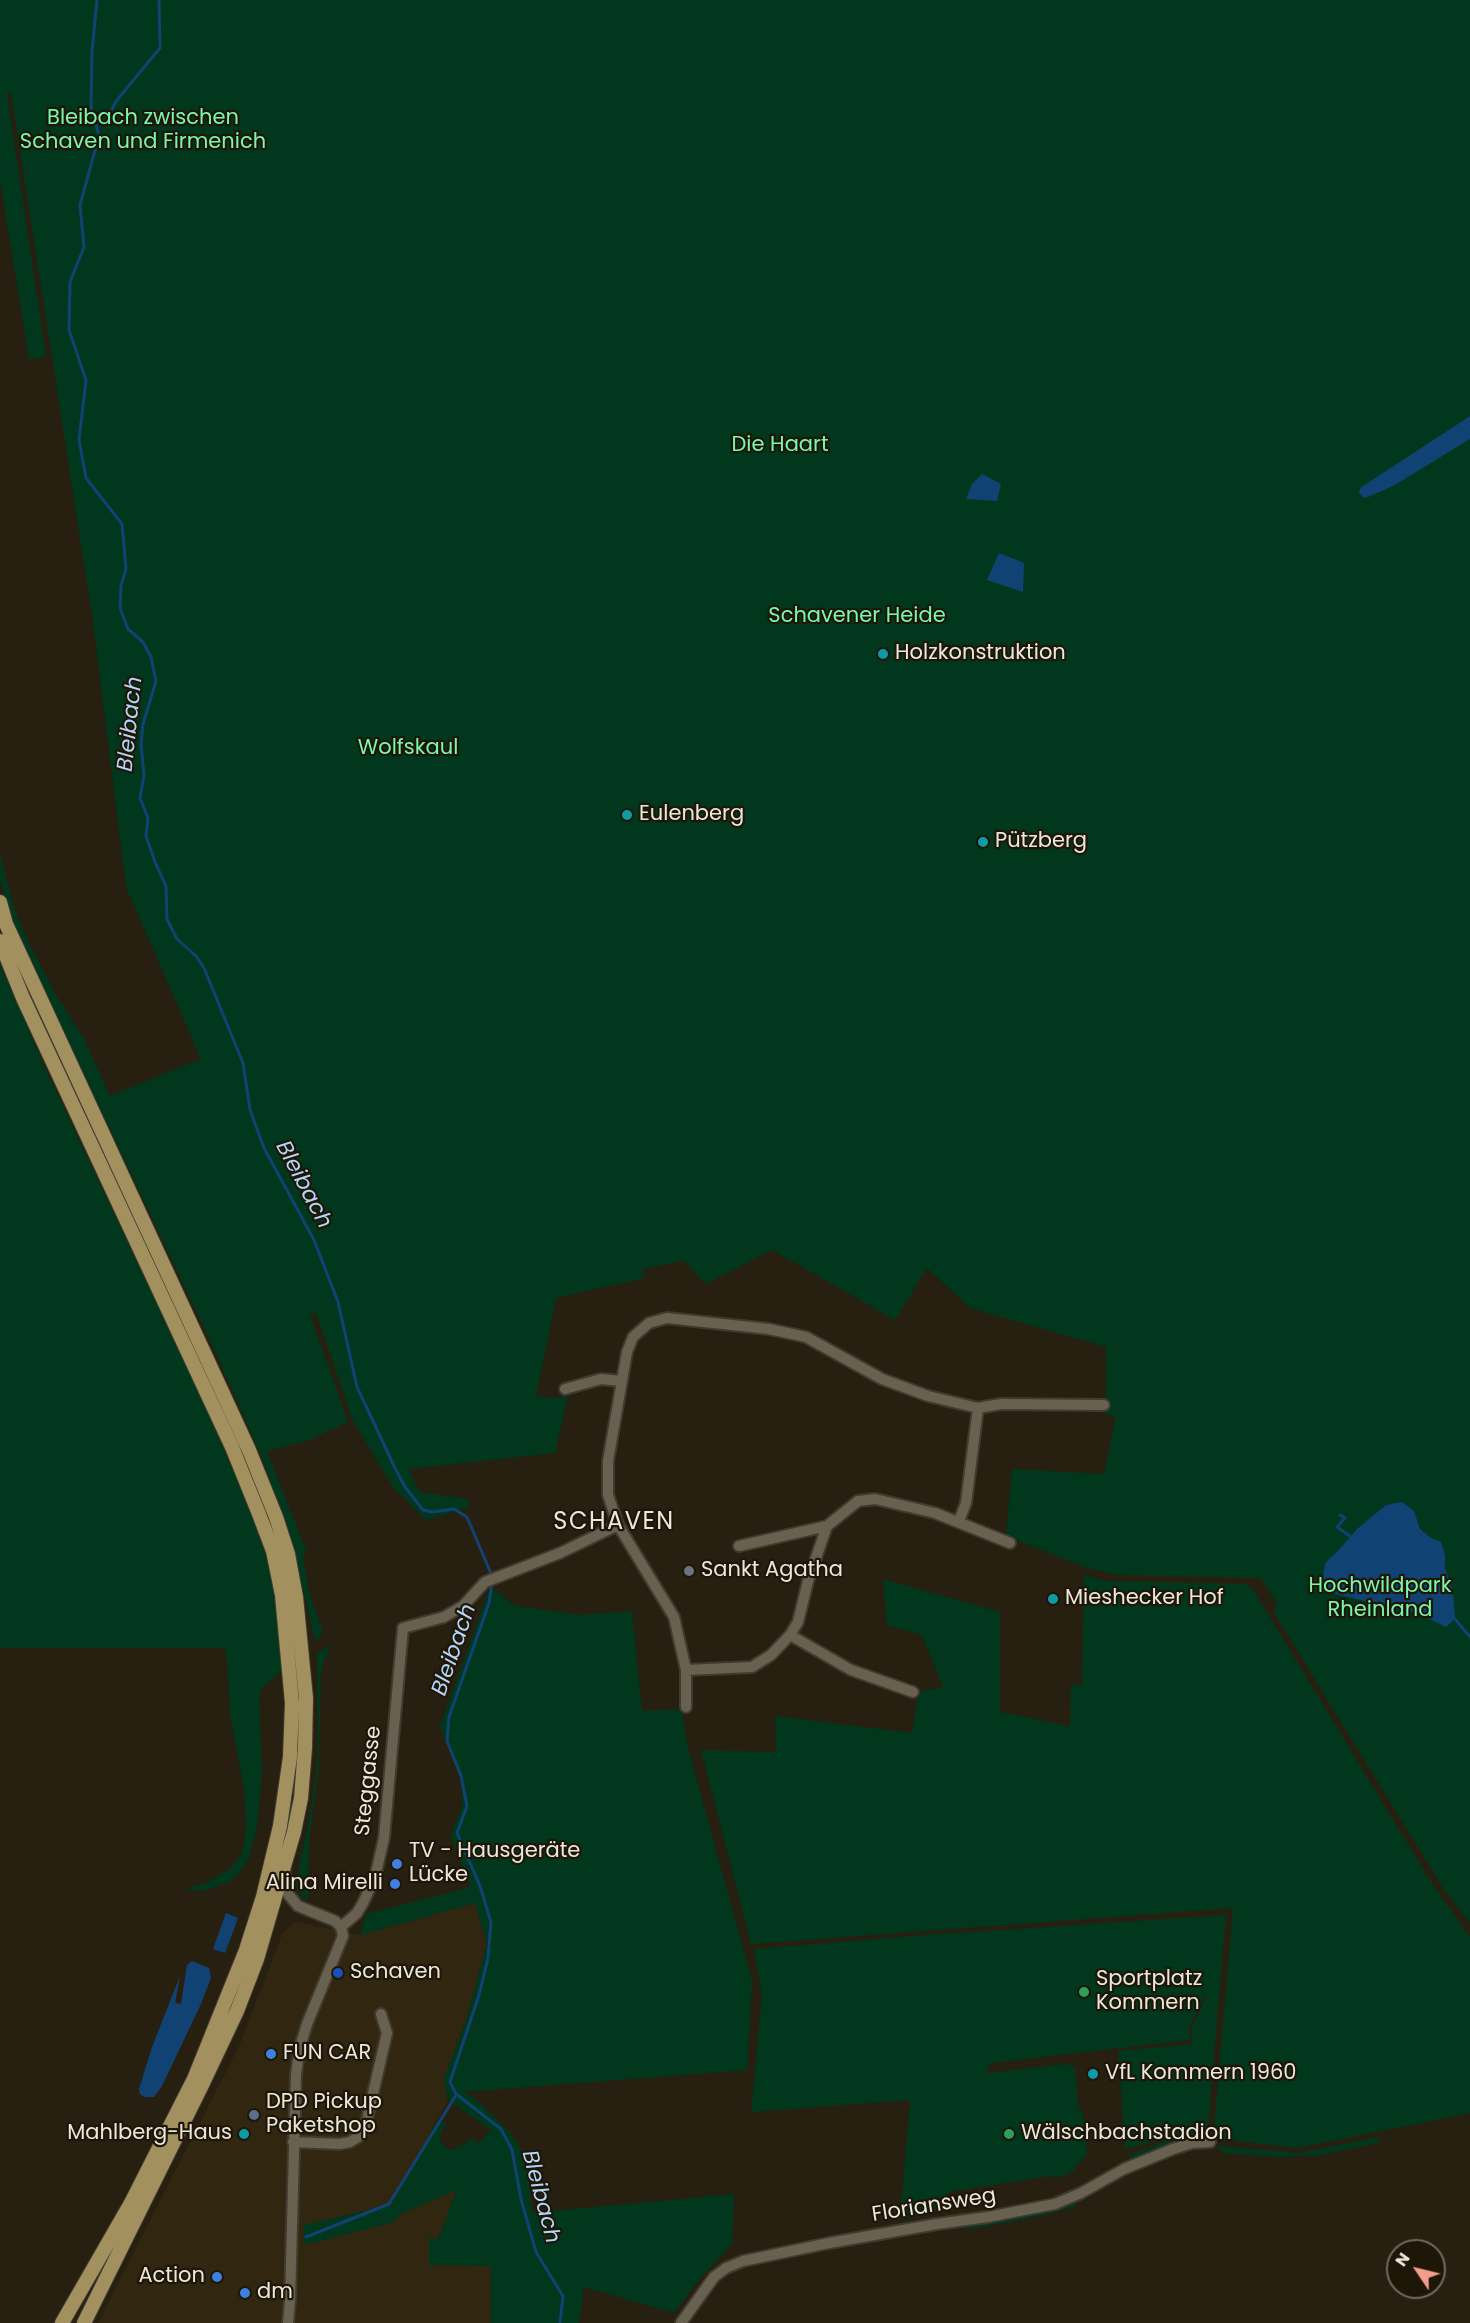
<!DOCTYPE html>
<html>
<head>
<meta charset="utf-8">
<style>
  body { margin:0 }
  #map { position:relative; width:1470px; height:2323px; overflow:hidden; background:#272011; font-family:Poppins,sans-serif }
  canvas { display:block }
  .north { position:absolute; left:1386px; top:2239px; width:60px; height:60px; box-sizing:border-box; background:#1e1708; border:2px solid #706a5d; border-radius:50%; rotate:305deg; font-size:16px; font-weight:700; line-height:24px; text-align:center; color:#ece7dd }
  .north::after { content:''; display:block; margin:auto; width:21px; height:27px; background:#f49d8c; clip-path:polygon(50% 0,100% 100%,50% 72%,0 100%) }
</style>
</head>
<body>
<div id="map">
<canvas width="1470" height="2323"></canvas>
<div class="north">N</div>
</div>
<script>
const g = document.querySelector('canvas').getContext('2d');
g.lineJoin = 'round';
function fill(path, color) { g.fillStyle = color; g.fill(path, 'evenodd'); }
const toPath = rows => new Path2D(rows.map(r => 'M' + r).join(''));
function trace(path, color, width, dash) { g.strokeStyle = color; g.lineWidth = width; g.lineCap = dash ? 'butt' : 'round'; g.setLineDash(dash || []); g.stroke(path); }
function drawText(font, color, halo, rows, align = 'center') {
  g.font = font + ' Poppins,sans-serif'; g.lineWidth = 4.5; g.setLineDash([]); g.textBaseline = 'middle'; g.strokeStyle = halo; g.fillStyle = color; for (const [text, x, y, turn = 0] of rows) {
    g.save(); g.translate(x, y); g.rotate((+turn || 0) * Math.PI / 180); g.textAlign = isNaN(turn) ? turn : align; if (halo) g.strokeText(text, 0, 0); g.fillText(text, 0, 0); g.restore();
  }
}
const built = toPath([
  [475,1903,487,1943,467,2018,444,2079,448,2100,391,2205,304,2225,304,2245,393,2222,403,2213,457,2189,438,2239,429,2238,429,2265,491,2265,491,2323,98,2323,240,2044,283,1932,296,1922,360,1935]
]);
const green = toPath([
  [0,0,1470,0,1470,1923,1443,1888,1273,1611,1278,1605,1261,1578,1118,1575,1087,1568,1006,1536,1012,1469,1104,1474,1116,1415,1106,1415,1106,1347,970,1308,927,1268,895,1320,772,1250,705,1284,684,1260,645,1269,641,1272,645,1278,556,1298,536,1396,551,1398,568,1396,555,1453,408,1469,420,1492,468,1499,468,1508,426,1520,393,1487,353,1421,318,1318,316,1313,310,1315,348,1422,307,1441,267,1451,306,1550,303,1556,309,1592,323,1632,315,1642,292,1540,260,1453,209,1338,19,938,0,880,0,854,14,908,28,941,55,993,84,1039,110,1096,201,1059,126,887,93,622,11,93,7,94,46,356,29,360,0,180],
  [0,965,46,1070,213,1423,261,1537,276,1598,282,1671,263,1687,259,1695,262,1773,256,1833,248,1859,240,1872,230,1881,205,1891,185,1889,208,1882,231,1868,242,1853,246,1830,244,1789,230,1714,228,1670,225,1648,0,1648],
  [1084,1574,1104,1581,1245,1584,1252,1588,1431,1882,1470,1937,1470,2113,1296,2148,1213,2138,1233,1908,751,1944,701,1750,776,1752,775,1716,912,1733,918,1692,943,1687,922,1635,887,1625,883,1579,1000,1612,1000,1712,1070,1726,1071,1685,1082,1685],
  [490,1587,516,1606,579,1615,632,1611,642,1711,681,1709,688,1748,752,1981,747,2070,463,2092,473,2097,510,2132,527,2160,532,2213,734,2194,732,2244,699,2280,674,2313,584,2287,579,2323,491,2323,491,2266,429,2265,429,2238,439,2239,456,2190,403,2213,393,2222,304,2245,304,2225,391,2205,438,2119,446,2123,440,2135,441,2143,448,2149,453,2150,462,2144,465,2146,470,2138,479,2143,491,2130,448,2100,444,2079,467,2018,487,1943,475,1903,360,1935,366,1914,471,1887,450,1836,463,1805,460,1777,440,1726],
  [331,1644,321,1671,319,1767,309,1840,308,1899,305,1900,297,1891,296,1881,311,1809,318,1751,317,1654],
  [1226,1915,1207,2139,1171,2144,1130,2161,1130,2155,1188,2132,1125,2149,1118,2051,1192,2044,1192,2027,1205,2000,1205,1990,1202,2004,1190,2024,1190,2040,990,2063,987,2073,1068,2064,1075,2067,1078,2105,1084,2118,1087,2155,1080,2163,1073,2166,1076,2170,1057,2178,1051,2176,949,2192,930,2214,900,2219,910,2100,751,2112,762,1996,754,1949,925,1935],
  [1380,2137,1378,2143,1321,2155,1279,2157,1224,2153,1215,2146,1299,2153],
  [1075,2202,1076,2207,1041,2216,967,2230,965,2226,1057,2209]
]);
const water = toPath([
  [1470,416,1470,439,1395,485,1368,497,1364,498,1359,493,1360,488],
  [982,474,1001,484,997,501,966,499,972,484],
  [999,553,1024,563,1023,592,987,580],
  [1402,1502,1414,1511,1420,1529,1431,1538,1441,1542,1445,1555,1445,1568,1453,1592,1455,1619,1446,1627,1420,1614,1336,1594,1326,1589,1322,1583,1325,1563,1337,1552,1357,1529,1386,1505],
  [226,1913,238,1918,225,1953,213,1949],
  [192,1961,209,1968,211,1978,200,2006,162,2086,154,2097,144,2097,140,2094,139,2089,152,2047,180,1976,175,2003,181,2004,187,1965]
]);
const stream = toPath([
  [97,0,92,51,91,107,99,136,80,205,84,247,70,282,69,330,86,380,79,440,86,478,122,524,126,569,121,586,120,608,128,629,143,642,151,657,156,681,143,724,141,744,144,775,140,798,148,818,146,836,155,862,166,886,167,919,177,939,196,956,204,968,243,1063,250,1110,264,1148,314,1240,338,1302,357,1387,395,1468,405,1487,423,1510,432,1512,454,1509,467,1517,492,1576],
  [107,118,117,100,160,48,159,0],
  [1340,1515,1345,1518,1337,1527,1350,1536],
  [492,1582,489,1603,449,1717,447,1741,461,1776,467,1806,457,1833,480,1886,491,1922,488,1958,479,1995,450,2082,456,2094,501,2129,512,2150,521,2199,536,2252,563,2296,560,2323],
  [1455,1619,1470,1637],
  [306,2237,389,2204,456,2095]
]);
const minor = toPath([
  [565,1389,601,1379,621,1381],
  [959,1521,966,1503,978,1408],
  [739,1546,827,1526],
  [790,1635,851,1670,913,1692],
  [686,1670,752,1667,771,1655,790,1635,798,1622,808,1581,827,1526,858,1501,875,1499,935,1513,1010,1543],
  [686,1707,686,1670,674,1617,618,1525,608,1495,608,1461,627,1352,633,1337,649,1323,667,1318,769,1329,806,1337,882,1379,928,1396,978,1408,1001,1404,1104,1405],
  [284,1868,288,1894,298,1906,335,1921,341,1927,343,1936,307,2024,300,2047,296,2074,290,2301,288,2323],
  [341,1927,357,1913,363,1903,375,1877,384,1838,403,1628,444,1617,463,1606,485,1582,560,1553,618,1525],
  [293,2142,340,2144,350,2142,358,2137,365,2128,387,2033,381,2014],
  [681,2323,714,2277,726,2268,743,2261,829,2243,937,2224,988,2217,1055,2204,1081,2193,1124,2169,1173,2149,1192,2143,1210,2142]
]);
const major = toPath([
  [0,902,6,924,249,1450,276,1517,288,1554,296,1597,306,1698,305,1748,301,1798,294,1832,257,1959,237,2011,201,2087,84,2323],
  [0,941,23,998,232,1447,259,1514,273,1551,282,1595,292,1703,290,1757,280,1826,263,1897,246,1950,194,2079,131,2203,62,2323]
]);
const markers = [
  [883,654,6,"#0f9aa8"],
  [627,815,6,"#0f9aa8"],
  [983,842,6,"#0f9aa8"],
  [689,1571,6,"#6b7280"],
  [1053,1599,6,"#0f9aa8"],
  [397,1864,6,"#3f7fe0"],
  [395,1884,6,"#3f7fe0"],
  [338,1973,6,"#1a4fb4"],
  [1084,1992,6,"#2e9e5b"],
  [271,2054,6,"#3f7fe0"],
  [1093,2074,6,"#0f9aa8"],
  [254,2115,6,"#5c6f8a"],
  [244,2134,6,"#0f9aa8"],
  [1009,2134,6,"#2e9e5b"],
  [217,2277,6,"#3f7fe0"],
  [245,2293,6,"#3f7fe0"]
];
const parkNames = [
  ["Bleibach zwischen",143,119],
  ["Schaven und Firmenich",143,143],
  ["Die Haart",780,446],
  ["Schavener Heide",857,617],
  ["Wolfskaul",408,749],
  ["Hochwildpark",1380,1587],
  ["Rheinland",1380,1611]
];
const poiNames = [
  ["Holzkonstruktion",895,654],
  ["Eulenberg",639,815],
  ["Pützberg",995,842],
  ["Sankt Agatha",701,1571],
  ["Mieshecker Hof",1065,1599],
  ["TV - Hausgeräte",409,1852],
  ["Lücke",409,1876],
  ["Alina Mirelli",383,1884,"right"],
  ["Schaven",350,1973],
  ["Sportplatz",1096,1980],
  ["Kommern",1096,2004],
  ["FUN CAR",283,2054],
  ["VfL Kommern 1960",1105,2074],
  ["DPD Pickup",266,2103],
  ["Paketshop",266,2127],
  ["Mahlberg-Haus",232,2134,"right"],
  ["Wälschbachstadion",1021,2134],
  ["Action",205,2277,"right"],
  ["dm",257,2293]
];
const streetNames = [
  ["Steggasse",369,1781,-84],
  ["Floriansweg",934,2206,-9]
];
const waterNames = [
  ["Bleibach",131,724,-84],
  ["Bleibach",303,1185,62],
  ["Bleibach",455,1650,-71],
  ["Bleibach",540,2197,75]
];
const quarterNames = [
  ["SCHAVEN",614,1523]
];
fill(built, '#312711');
fill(green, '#00371d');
fill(water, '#104373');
trace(stream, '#104373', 3);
trace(minor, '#403b31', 14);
trace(major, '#403b31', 16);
trace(minor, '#69614f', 10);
trace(major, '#a3905f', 14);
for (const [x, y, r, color] of markers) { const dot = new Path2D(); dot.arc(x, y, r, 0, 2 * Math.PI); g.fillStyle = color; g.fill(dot); trace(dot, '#1e1708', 2); }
drawText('21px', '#7af7af', '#1e1708', parkNames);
drawText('21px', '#ece7dd', '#1e1708', poiNames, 'left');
drawText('21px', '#ece7dd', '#1e1708', streetNames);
drawText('italic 22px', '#b5d5f9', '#1e1708', waterNames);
g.letterSpacing = '1.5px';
drawText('24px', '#ece7dd', '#1e1708', quarterNames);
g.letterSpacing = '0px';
</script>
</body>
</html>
